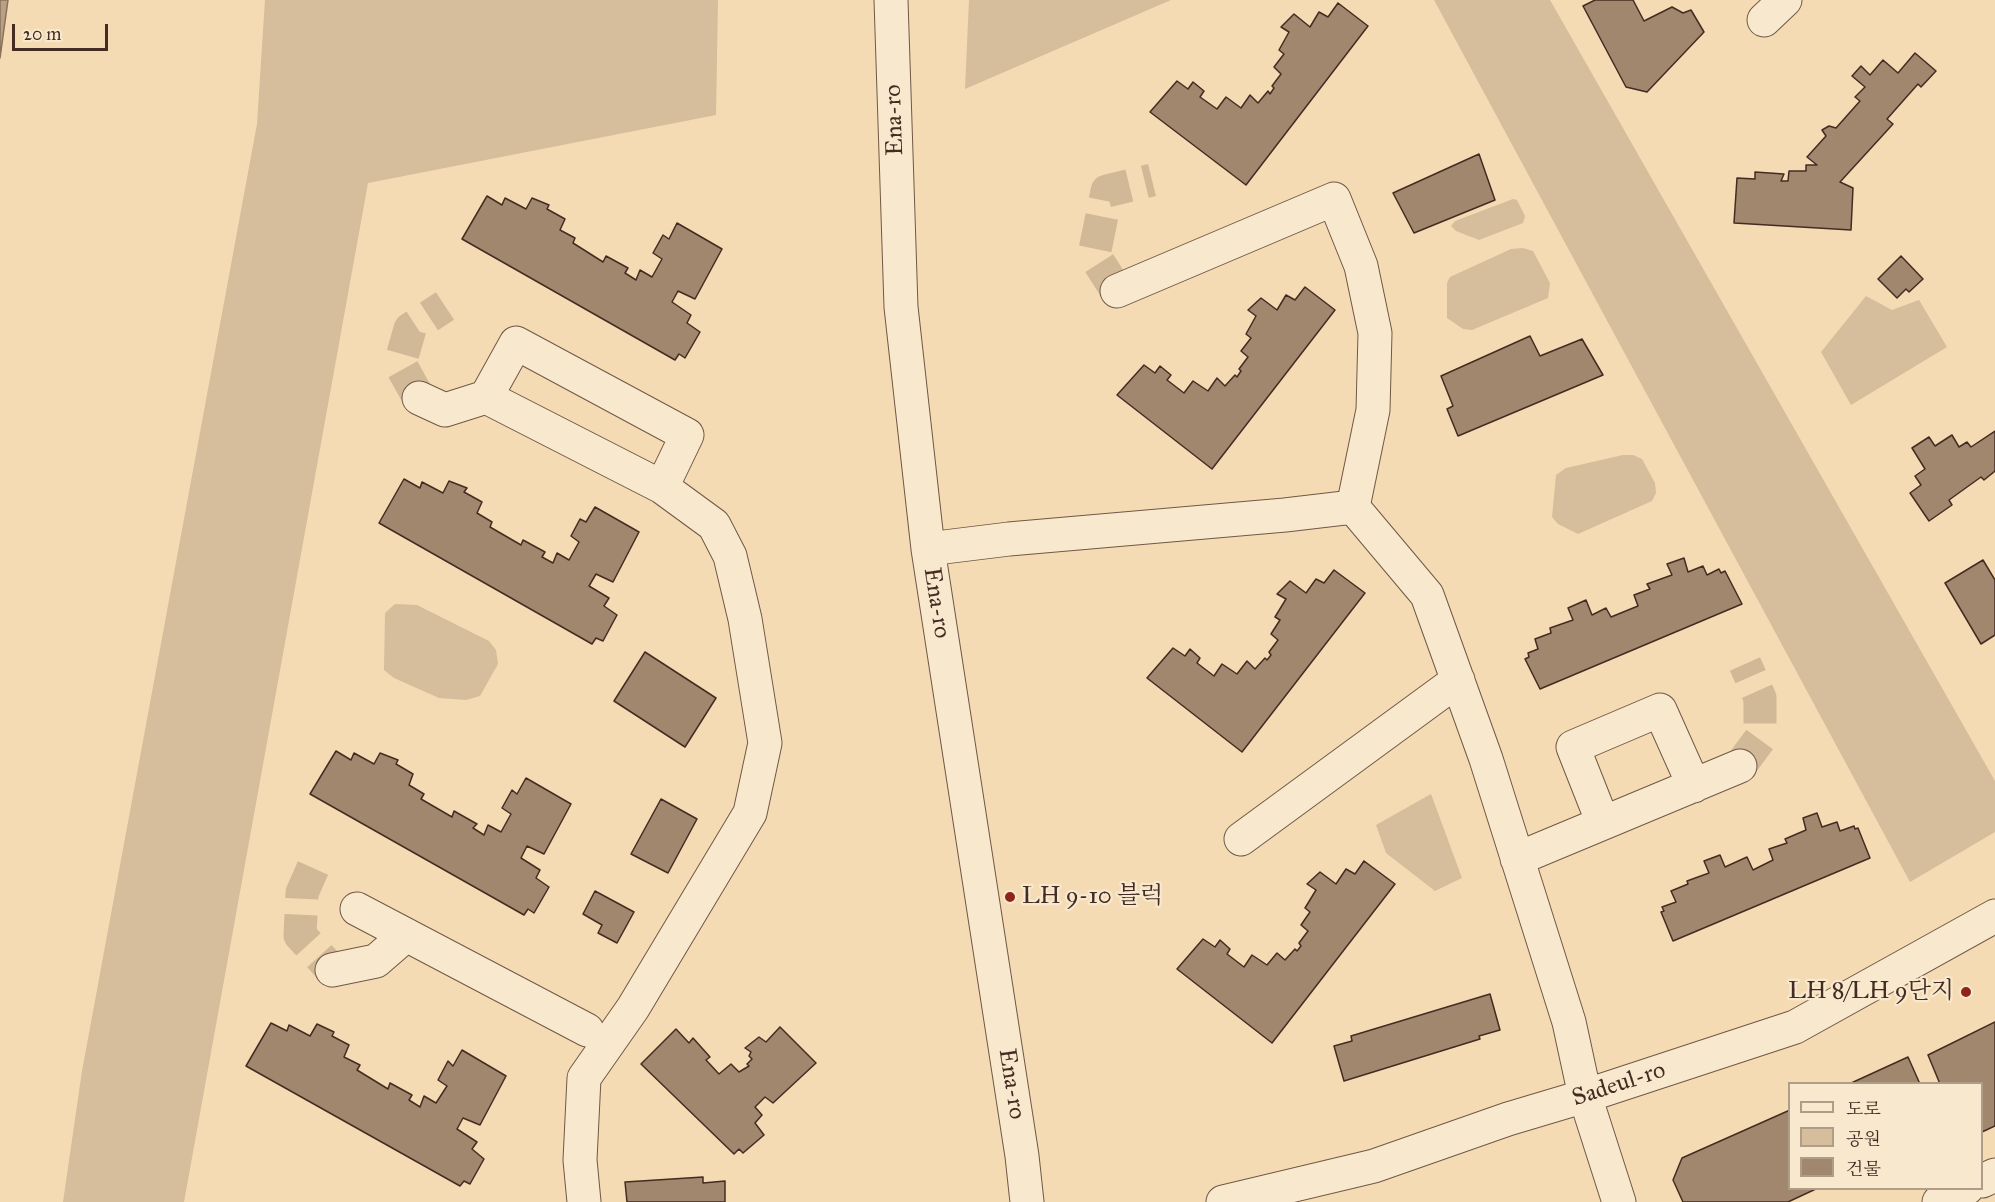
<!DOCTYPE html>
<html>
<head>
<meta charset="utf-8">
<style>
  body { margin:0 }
  #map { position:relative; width:1995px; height:1202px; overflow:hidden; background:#f4dbb4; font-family:"IM FELL Great Primer","Noto Serif KR",serif }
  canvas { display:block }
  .legend { position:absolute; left:1788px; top:1082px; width:195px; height:108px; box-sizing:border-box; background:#f8e8ce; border:2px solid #b09d89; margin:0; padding:8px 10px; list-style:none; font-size:18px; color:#442c22 }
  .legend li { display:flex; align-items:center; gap:12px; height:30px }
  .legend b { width:30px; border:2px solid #b09d89 }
  .scale { position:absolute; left:12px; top:24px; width:96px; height:27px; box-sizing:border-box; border:3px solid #442c22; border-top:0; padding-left:8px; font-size:18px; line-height:21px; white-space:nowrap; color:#442c22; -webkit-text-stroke:4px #f8e8ce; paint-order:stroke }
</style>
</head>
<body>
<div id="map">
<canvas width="1995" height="1202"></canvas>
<ul class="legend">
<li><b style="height:8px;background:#f8e8ce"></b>도로</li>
<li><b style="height:16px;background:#d6bd9b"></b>공원</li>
<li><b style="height:16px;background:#a0876e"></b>건물</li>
</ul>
<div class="scale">20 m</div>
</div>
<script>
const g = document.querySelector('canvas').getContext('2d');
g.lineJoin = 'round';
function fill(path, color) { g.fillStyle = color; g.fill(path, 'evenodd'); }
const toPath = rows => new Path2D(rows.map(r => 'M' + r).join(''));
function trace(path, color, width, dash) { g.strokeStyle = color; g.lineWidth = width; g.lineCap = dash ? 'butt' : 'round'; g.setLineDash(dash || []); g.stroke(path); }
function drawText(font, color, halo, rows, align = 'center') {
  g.font = font + ' "IM FELL Great Primer","Noto Serif KR",serif'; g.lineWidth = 4.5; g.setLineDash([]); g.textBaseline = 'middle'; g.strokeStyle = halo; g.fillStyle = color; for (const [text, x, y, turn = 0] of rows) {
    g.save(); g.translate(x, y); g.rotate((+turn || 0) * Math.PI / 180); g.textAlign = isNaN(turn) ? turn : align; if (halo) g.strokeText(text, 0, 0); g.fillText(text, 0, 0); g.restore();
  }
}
const green = toPath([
  [265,0,718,0,716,115,368,183,184,1202,63,1202,82,1071,257,124],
  [969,0,1171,0,965,89],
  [1434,0,1550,0,1995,781,1995,832,1910,882],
  [1513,199,1517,200,1525,216,1523,223,1479,240,1456,231,1451,226,1455,221],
  [1523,248,1533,251,1550,283,1548,298,1472,330,1463,329,1447,318,1447,283,1450,277,1511,249],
  [1866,296,1892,310,1919,300,1947,347,1851,405,1821,352],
  [1623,455,1633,455,1642,459,1655,483,1656,493,1652,501,1578,534,1558,524,1552,517,1556,475,1566,468],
  [395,604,417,605,489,641,496,650,498,664,480,696,466,700,439,698,394,678,384,670,385,613],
  [1431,794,1462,878,1435,891,1386,853,1376,825]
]);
const water = toPath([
  [0,0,8,0,0,58,0,0]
]);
const building = toPath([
  [1595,0,1633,0,1644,21,1672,7,1683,13,1691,10,1704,32,1647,92,1626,87,1583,6,1595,0],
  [1338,3,1368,26,1246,185,1150,112,1177,81,1188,89,1193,82,1204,91,1200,97,1217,109,1226,97,1241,108,1250,95,1258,103,1268,91,1270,94,1274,88,1272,86,1281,74,1274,67,1284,54,1279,50,1289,32,1281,27,1294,14,1310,27,1319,12,1328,17,1338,3],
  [1915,53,1936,71,1921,87,1918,84,1887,119,1893,124,1840,182,1853,188,1851,230,1734,223,1737,178,1755,179,1755,172,1784,174,1781,181,1788,181,1789,171,1806,171,1806,165,1817,165,1807,157,1826,136,1822,130,1829,126,1836,128,1860,101,1855,97,1865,87,1852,76,1861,66,1870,75,1883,60,1898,73,1915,53],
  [1479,154,1495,200,1414,233,1393,193,1479,154],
  [487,196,502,205,505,198,526,209,532,198,549,205,547,209,565,219,560,230,575,238,573,243,603,262,606,256,628,268,625,273,636,280,640,270,652,277,662,259,653,253,663,235,669,239,677,223,722,249,695,299,678,291,672,302,691,315,687,323,700,332,685,358,679,354,675,360,462,239,487,196],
  [1901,256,1923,279,1909,292,1906,289,1897,298,1878,279,1901,256],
  [1305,287,1335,310,1212,469,1117,395,1144,365,1155,373,1160,366,1171,375,1167,380,1184,393,1193,381,1208,391,1217,378,1225,386,1235,375,1237,377,1241,371,1239,369,1248,357,1241,351,1251,338,1246,334,1256,316,1248,310,1261,298,1277,310,1286,295,1295,300,1305,287],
  [1530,336,1540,356,1582,339,1603,375,1458,436,1447,409,1453,406,1441,376,1530,336],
  [1995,431,1995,471,1984,480,1981,477,1949,500,1952,505,1929,521,1910,493,1921,485,1915,476,1925,469,1912,448,1929,437,1935,446,1952,435,1959,447,1967,442,1971,447,1995,431],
  [404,479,420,488,422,482,443,493,449,481,467,488,464,492,482,502,477,513,492,522,490,527,521,545,523,540,545,552,542,557,553,563,557,553,569,560,579,542,571,536,580,519,586,522,595,507,639,532,613,582,596,574,589,586,609,598,604,606,617,615,603,641,596,638,592,644,379,523,404,479],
  [1684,558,1688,572,1703,566,1707,575,1719,569,1721,573,1725,571,1742,604,1540,689,1525,659,1529,657,1528,653,1538,649,1535,639,1551,633,1550,628,1573,620,1568,608,1586,600,1592,615,1606,608,1611,617,1638,606,1634,595,1650,589,1647,584,1672,575,1667,564,1684,558],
  [1983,560,1995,580,1995,635,1981,644,1945,583,1983,560],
  [1334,570,1365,593,1242,752,1147,678,1173,648,1185,656,1190,649,1200,658,1197,663,1214,676,1222,664,1237,674,1247,661,1255,669,1265,658,1267,660,1271,655,1269,652,1278,640,1271,634,1280,620,1275,617,1286,599,1277,594,1290,581,1306,593,1316,579,1324,583,1334,570],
  [645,652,716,698,685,747,614,701,645,652],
  [336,751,351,760,354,753,374,764,380,753,398,760,396,764,413,774,409,785,424,794,421,799,452,817,454,811,477,824,473,828,484,835,488,825,501,832,511,814,502,808,512,790,517,794,526,778,571,804,544,854,527,846,521,858,540,870,536,878,549,887,534,913,528,909,524,915,310,794,336,751],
  [661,799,697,819,668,873,631,854,661,799],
  [1817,813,1822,827,1837,822,1840,831,1854,826,1855,829,1858,828,1870,858,1673,941,1661,912,1664,911,1662,907,1676,902,1671,891,1688,884,1687,881,1709,873,1704,861,1720,855,1725,867,1747,857,1753,870,1773,860,1769,849,1787,843,1785,839,1806,830,1803,818,1817,813],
  [1364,861,1395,884,1272,1043,1177,969,1203,939,1215,947,1220,940,1230,949,1227,954,1244,967,1252,955,1267,965,1277,953,1285,960,1295,949,1297,951,1301,946,1299,943,1308,931,1301,925,1310,912,1305,908,1316,890,1307,884,1320,872,1336,884,1346,869,1355,874,1364,861],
  [595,891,634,912,617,943,598,933,602,925,583,914,595,891],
  [1490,994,1500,1030,1479,1036,1480,1039,1344,1081,1334,1046,1352,1041,1351,1036,1490,994],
  [1995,1022,1995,1126,1982,1132,1982,1084,1940,1084,1928,1055,1995,1022],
  [271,1023,287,1031,289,1025,310,1036,317,1024,334,1032,332,1036,349,1045,344,1057,360,1065,357,1070,388,1089,390,1083,412,1095,409,1100,420,1107,424,1096,436,1103,447,1086,438,1080,448,1061,453,1066,462,1050,506,1076,480,1125,463,1118,457,1129,477,1142,472,1149,484,1159,470,1184,464,1181,460,1186,246,1066,271,1023],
  [780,1027,816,1063,773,1103,765,1097,755,1107,762,1115,755,1123,764,1135,743,1153,739,1149,734,1154,641,1064,676,1029,689,1043,693,1038,710,1057,706,1060,719,1074,731,1064,739,1072,749,1066,747,1064,752,1059,749,1056,751,1052,745,1048,759,1037,766,1042,780,1027],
  [1908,1057,1920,1084,1849,1084,1908,1057],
  [1790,1110,1790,1188,1818,1188,1788,1202,1683,1202,1673,1180,1682,1158,1790,1110],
  [703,1177,703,1183,725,1181,725,1202,627,1202,625,1182,703,1177]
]);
const minorTunnel = toPath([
  [1117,291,1094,255,1107,191,1152,180],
  [419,398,400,364,410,329,445,306],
  [1740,766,1760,739,1760,698,1745,664],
  [313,868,302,893,300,935,332,970]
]);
const minor = toPath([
  [891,0,901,307,928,549,1022,1156,1027,1202],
  [1764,20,1785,0],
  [1117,291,1334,199,1361,266,1375,333,1373,410,1353,507,1427,595,1486,759,1569,1022,1585,1096,1619,1202],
  [419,398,445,410,486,397],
  [928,549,1009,539,1285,515,1353,507],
  [1603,823,1573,747,1660,710,1694,786],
  [1241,839,1458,680],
  [1517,859,1740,766],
  [357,909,587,1030],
  [332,970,376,961,406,935],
  [1982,1181,1995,1175],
  [584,1202,580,1160,584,1078,633,1008,750,813,765,743,745,619,730,556,714,525,662,487,486,397,516,343,687,435,662,487],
  [1223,1202,1374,1166,1508,1119,1585,1096,1795,1027,1995,916],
  [1939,1202,1967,1188]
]);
const markers = [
  [1010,897,6,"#8f2418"],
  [1966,992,6,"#8f2418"]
];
const streetNames = [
  ["Ena-ro",895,120,-92],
  ["Ena-ro",936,603,81],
  ["Ena-ro",1011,1084,81],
  ["Sadeul-ro",1619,1085,-18]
];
const poiNames = [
  ["LH 9-10 블럭",1022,897],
  ["LH 8/LH 9단지",1954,992,"right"]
];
fill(green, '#d6bd9b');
fill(water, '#b8a082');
trace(water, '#8a725c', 1.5);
fill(building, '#a0876e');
trace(building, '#442c22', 1.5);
trace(minorTunnel, '#d1b897', 33, [33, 16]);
trace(minor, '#705846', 35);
trace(minor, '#f8e8ce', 33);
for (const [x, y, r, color] of markers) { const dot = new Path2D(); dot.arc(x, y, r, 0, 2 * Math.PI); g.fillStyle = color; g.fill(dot); trace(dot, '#f8e8ce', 2); }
drawText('24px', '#442c22', '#f8e8ce', streetNames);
drawText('24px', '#442c22', '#f8e8ce', poiNames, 'left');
</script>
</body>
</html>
